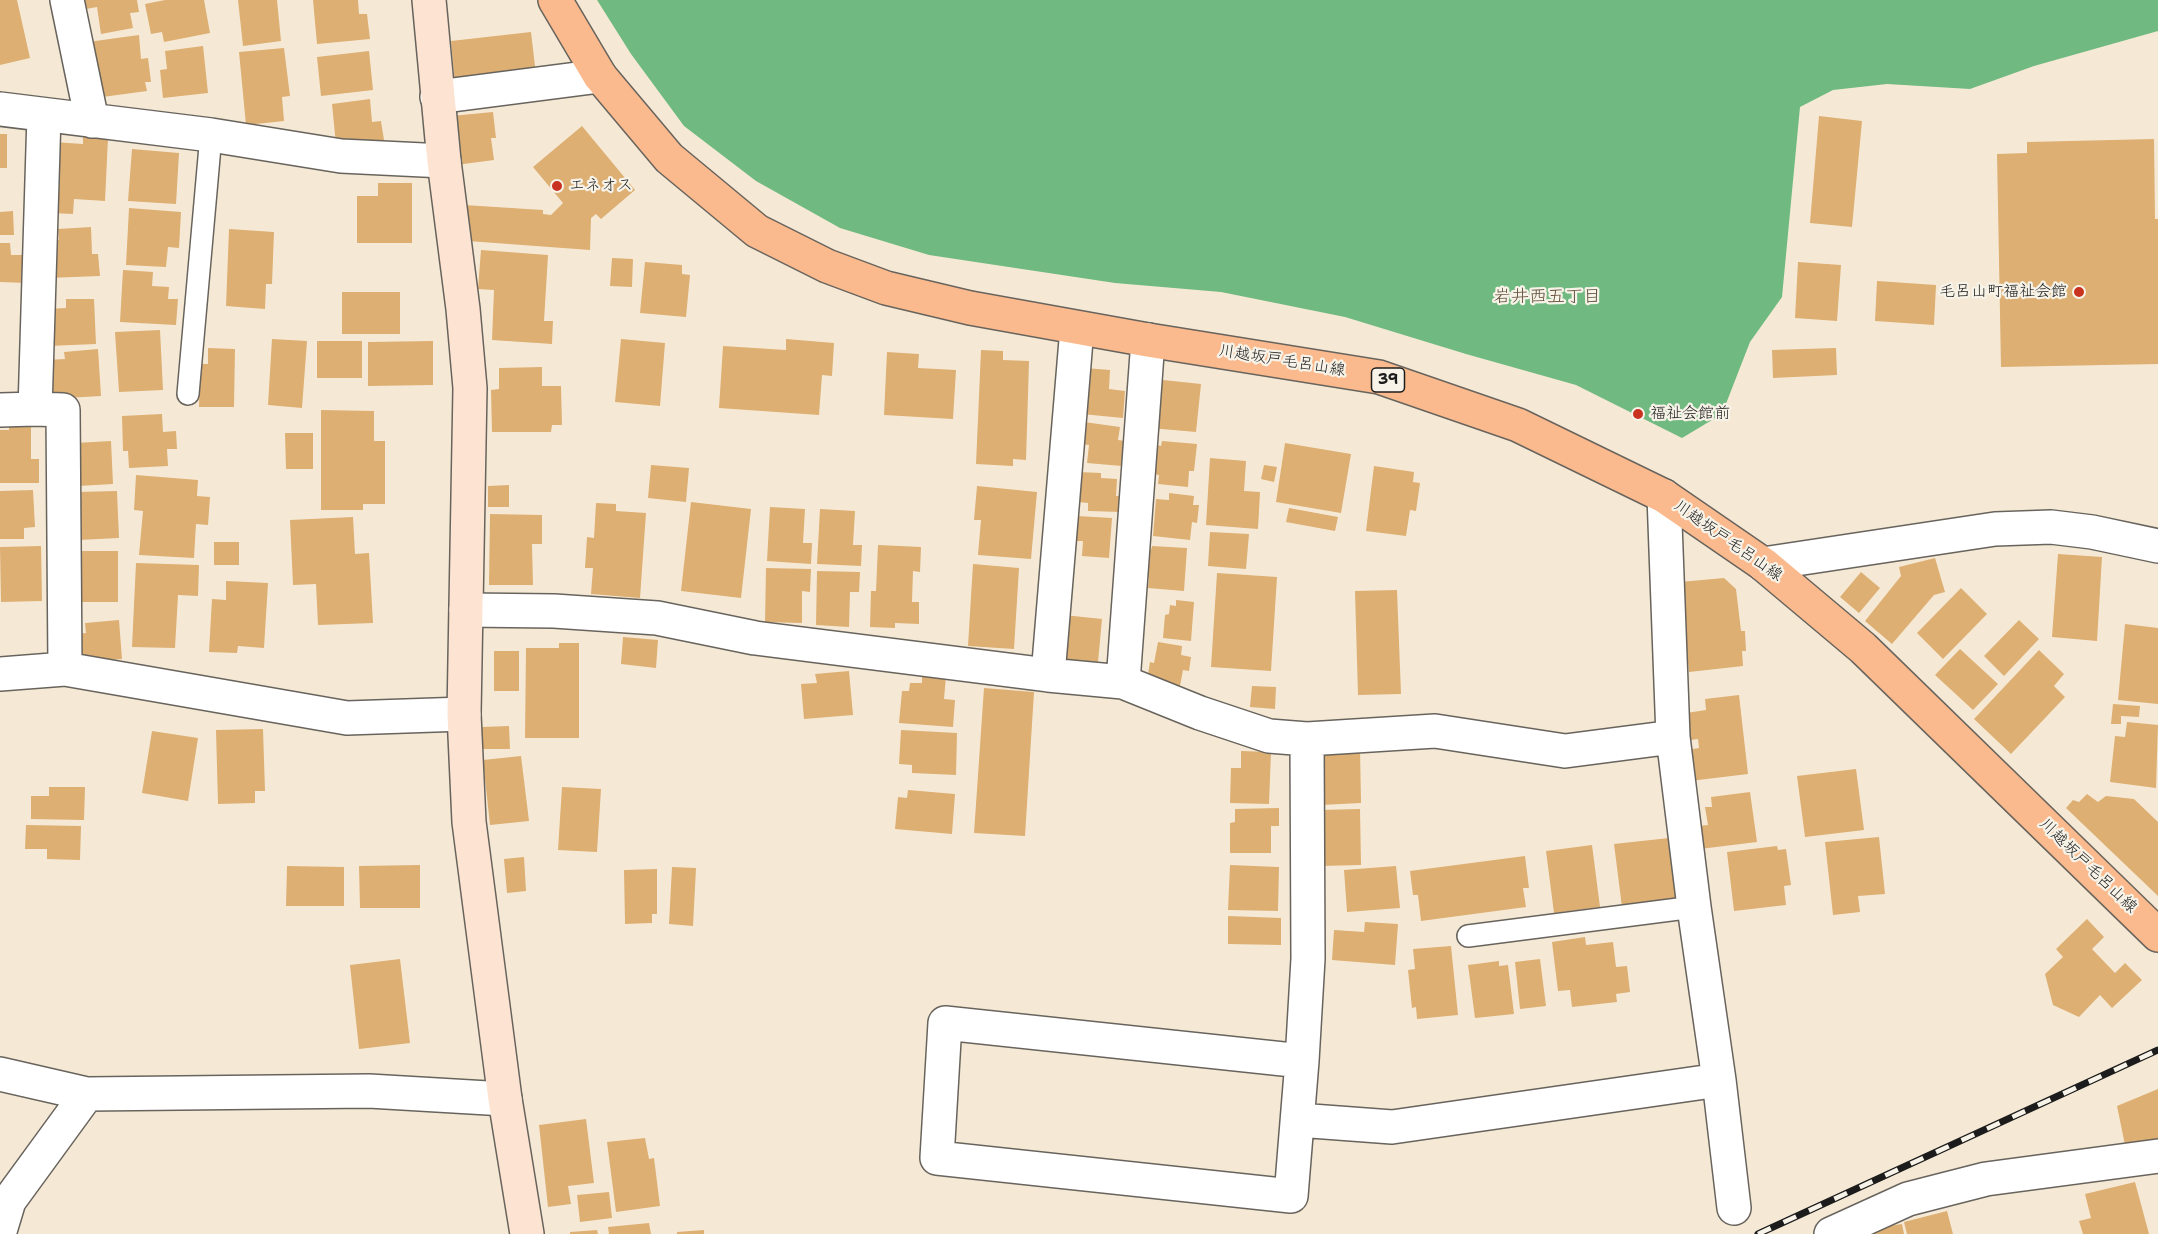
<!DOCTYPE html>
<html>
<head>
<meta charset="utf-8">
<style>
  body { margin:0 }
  canvas { display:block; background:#f5e9d5 }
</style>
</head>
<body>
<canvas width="2158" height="1234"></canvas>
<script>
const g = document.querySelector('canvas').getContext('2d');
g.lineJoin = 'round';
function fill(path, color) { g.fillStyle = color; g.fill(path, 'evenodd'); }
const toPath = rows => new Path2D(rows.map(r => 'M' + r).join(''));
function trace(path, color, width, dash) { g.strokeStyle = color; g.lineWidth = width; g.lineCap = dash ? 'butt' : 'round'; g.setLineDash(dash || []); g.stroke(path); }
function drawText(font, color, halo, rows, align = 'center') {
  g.font = font + ' "Shantell Sans","Klee One",sans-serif'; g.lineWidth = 4.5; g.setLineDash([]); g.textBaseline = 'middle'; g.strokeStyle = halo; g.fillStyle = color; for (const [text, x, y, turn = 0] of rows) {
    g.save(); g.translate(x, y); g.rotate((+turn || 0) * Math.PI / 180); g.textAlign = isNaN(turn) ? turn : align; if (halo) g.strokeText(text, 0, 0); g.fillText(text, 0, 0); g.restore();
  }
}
const forest = toPath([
  [597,0,2158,0,2158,31,2034,66,1970,89,1887,84,1833,90,1800,107,1782,297,1750,342,1722,414,1682,438,1576,385,1466,354,1345,317,1221,292,1115,283,929,255,840,228,756,181,684,126,631,54]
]);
const building = toPath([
  [0,0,17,0,30,58,0,65],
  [74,0,137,0,139,12,130,13,133,28,101,34,97,7,75,11],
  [165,0,204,0,210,33,164,42,162,32,151,34,145,4],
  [238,0,277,0,281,41,243,46],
  [313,0,358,0,359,14,367,14,370,39,317,44],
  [531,32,536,75,455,84,451,41],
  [139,35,141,59,148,58,151,82,145,82,147,91,95,98,88,42],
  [203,46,208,93,163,98,160,70,167,69,165,51],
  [284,48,290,96,282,97,284,121,246,125,239,52],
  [369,51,373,90,321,96,317,57],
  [370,99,372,122,381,121,384,140,336,145,332,104],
  [493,112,496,138,491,138,494,160,456,165,451,116],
  [1819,116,1862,121,1852,227,1810,223],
  [582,126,635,190,601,219,596,214,591,218,590,250,468,241,464,205,543,210,543,214,551,215,563,203,533,167],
  [0,134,7,134,7,168,0,168],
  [83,137,108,138,105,201,74,199,73,214,50,213,54,142,83,144],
  [2154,139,2155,219,2158,219,2158,364,2001,367,1997,154,2027,153,2027,142],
  [132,149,179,153,176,204,128,201],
  [378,183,412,183,412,243,357,243,357,196,378,196],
  [129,208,181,212,179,248,168,247,166,267,126,265],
  [13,211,14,235,0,235,0,212],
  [91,227,92,254,98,254,100,276,48,278,46,241,59,240,58,229],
  [229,229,274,232,272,284,266,284,265,309,226,306],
  [0,243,10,243,11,255,28,255,27,283,0,282],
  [481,250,548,255,544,321,553,321,552,344,492,340,494,290,478,289],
  [612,258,633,259,632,287,610,286],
  [645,262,682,265,682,274,690,275,686,317,640,313],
  [1798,262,1841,265,1837,321,1795,318],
  [123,270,153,272,152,286,169,287,168,299,178,299,176,325,120,322],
  [1877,281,1936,285,1934,325,1875,321],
  [342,292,400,292,400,334,342,334],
  [66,299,94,299,96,344,48,346,47,309,66,308],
  [160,330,163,390,119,392,115,332],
  [272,339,307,341,302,408,268,405],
  [621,339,665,343,660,406,615,402],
  [786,339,834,343,832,376,822,375,819,415,719,408,723,346,786,350],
  [317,341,362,341,362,378,317,378],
  [433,341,433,385,368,386,368,342],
  [208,348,235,349,234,407,199,407,200,364,208,364],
  [1836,348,1837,375,1773,378,1772,350],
  [98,349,101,396,49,399,46,360,65,359,64,352],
  [981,350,1003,351,1003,360,1029,361,1026,460,1013,459,1013,466,976,464],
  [887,352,919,354,918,368,956,370,953,419,884,415],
  [542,367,542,386,561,386,562,425,552,425,551,432,492,432,491,390,499,389,499,368],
  [1085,368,1110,370,1109,389,1125,391,1123,418,1082,414],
  [1163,380,1201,384,1196,432,1150,428,1154,387],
  [321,410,374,411,374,441,385,441,385,504,363,504,363,510,321,510],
  [162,414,163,432,176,431,177,449,167,449,168,466,129,468,128,451,123,451,122,416],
  [1084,422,1120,427,1118,440,1125,441,1122,466,1087,463,1089,445,1081,444],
  [9,423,31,423,31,459,39,459,39,483,0,483,0,430,9,430],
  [285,433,313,433,313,469,286,469],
  [111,441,113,484,78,486,75,443],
  [1162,441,1197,444,1194,471,1189,471,1188,487,1158,484,1159,475,1153,474,1156,445,1161,446],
  [1285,443,1351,454,1341,513,1276,502],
  [1210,458,1246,461,1244,491,1260,492,1258,529,1206,525],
  [651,465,689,468,686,502,648,498],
  [1264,465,1277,467,1274,482,1261,479],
  [1374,466,1414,472,1413,482,1420,483,1416,511,1410,510,1406,536,1366,531],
  [1079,472,1101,473,1101,478,1117,479,1116,496,1122,496,1121,512,1088,511,1088,503,1078,502],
  [136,475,198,480,197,496,210,497,208,525,196,524,194,558,139,555,143,511,134,510],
  [509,485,509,507,488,507,488,486],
  [977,486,1037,492,1031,559,978,555,981,520,974,520],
  [33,490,35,527,24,528,24,539,0,539,0,491],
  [117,491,119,538,78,540,77,492],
  [1169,493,1194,496,1193,505,1199,505,1197,523,1192,522,1190,540,1153,536,1156,499,1169,500],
  [691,502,751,509,741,598,681,591],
  [596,503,616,504,616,511,646,513,640,598,591,594,593,568,585,568,587,537,594,538],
  [770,507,805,509,803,543,812,543,811,564,767,561],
  [1289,508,1338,517,1335,531,1286,522],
  [820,509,855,511,853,545,862,545,861,566,817,564],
  [490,514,542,515,542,544,532,544,533,585,489,585],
  [1077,516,1112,518,1109,558,1082,556,1083,541,1076,541],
  [353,517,355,554,369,553,373,623,318,625,316,584,293,585,290,520],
  [1210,532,1249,534,1246,569,1208,566],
  [214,542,239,542,239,565,214,565],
  [878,545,921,547,920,572,913,571,912,602,919,602,919,624,895,623,895,628,870,627,871,591,876,591],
  [41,546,42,601,1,602,0,547],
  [1152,546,1187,548,1184,591,1148,588,1149,578,1144,577,1146,550,1151,550],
  [76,551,118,551,118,602,76,602],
  [2058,554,2102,557,2097,641,2052,637],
  [1935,558,1945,592,1934,595,1892,644,1865,621,1901,576,1899,567],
  [136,563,199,565,198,596,178,595,175,648,132,647],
  [973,564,1019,568,1014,649,968,646],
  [766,568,811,569,810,592,802,591,802,623,765,622],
  [817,571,860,572,859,592,850,592,849,627,816,625],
  [1861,572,1880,588,1859,613,1840,597],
  [1217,573,1277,577,1271,671,1211,667],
  [1724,578,1736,589,1741,631,1745,631,1746,651,1742,651,1743,666,1689,672,1680,582],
  [226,581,268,583,264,648,238,646,237,653,209,652,212,599,226,600],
  [1961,588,1987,614,1943,659,1917,633],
  [1397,590,1401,694,1358,695,1355,591],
  [1176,600,1194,602,1191,641,1163,638,1165,615,1169,614,1170,605,1176,606],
  [1064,615,1102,619,1098,662,1061,659],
  [119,620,122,659,77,662,75,634,86,633,85,623],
  [2019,620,2039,639,2004,676,1984,656],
  [2125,624,2158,628,2158,704,2118,700],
  [623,637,658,640,656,668,621,664],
  [1158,642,1182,646,1181,655,1191,657,1189,671,1183,670,1180,686,1147,681,1150,662,1154,663],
  [559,643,579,643,579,738,525,738,526,648,559,648],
  [1960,649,1998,684,1973,710,1935,675],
  [2039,650,2064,674,2054,686,2065,697,2011,754,1974,719],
  [494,651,519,651,519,691,494,691],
  [849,671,853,715,804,719,801,684,817,683,815,674],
  [922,675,946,676,944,699,955,700,953,727,899,723,902,691,909,691,910,683,922,683],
  [1252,686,1276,687,1275,709,1250,707],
  [984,688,1034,692,1025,836,974,833],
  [1739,695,1748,774,1690,781,1686,750,1699,748,1698,739,1690,740,1686,713,1706,710,1705,699],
  [2113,704,2140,706,2139,717,2121,716,2121,724,2111,724],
  [2127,722,2158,725,2156,788,2110,782,2115,736,2125,737],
  [509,726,510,749,482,749,482,727],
  [263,729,265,791,255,791,255,803,218,804,216,730],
  [901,730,957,733,956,775,912,773,912,765,899,764],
  [152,731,198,738,188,801,142,793],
  [1360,748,1361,803,1321,805,1318,749],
  [1241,751,1271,752,1269,804,1230,803,1231,768,1241,768],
  [521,756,529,821,490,825,483,760],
  [1856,769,1864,830,1805,837,1797,776],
  [49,787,85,787,84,820,31,819,31,796,49,796],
  [562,787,601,789,597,852,558,850],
  [908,790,955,794,952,834,895,829,898,797,907,798],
  [1750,792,1757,842,1700,849,1698,826,1708,825,1705,807,1712,807,1711,797],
  [2087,794,2098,802,2106,796,2134,799,2158,822,2158,896,2066,808,2073,800,2079,802],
  [1279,808,1279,826,1271,826,1271,853,1230,853,1230,823,1235,822,1235,809],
  [1360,809,1361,865,1320,866,1319,810],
  [26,825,81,826,80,860,47,859,47,849,25,849],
  [1879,837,1885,894,1858,896,1860,912,1833,915,1825,842],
  [1669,838,1676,900,1622,907,1614,844],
  [1592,845,1600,907,1554,913,1546,851],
  [1777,846,1778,850,1786,849,1791,885,1784,886,1786,905,1734,911,1727,852],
  [1525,856,1529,888,1523,888,1526,907,1421,921,1418,895,1413,895,1410,871],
  [524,857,526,891,507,893,504,859],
  [420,865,420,908,360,908,359,866],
  [1230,865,1279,867,1278,911,1228,910],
  [287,866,344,867,344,906,286,906],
  [1396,866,1400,908,1347,912,1344,870],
  [672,867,696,868,693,926,669,924],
  [657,869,657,914,652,914,652,923,625,924,624,870],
  [1228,916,1281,918,1281,945,1228,944],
  [2087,919,2104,937,2092,949,2115,973,2125,963,2142,980,2112,1008,2100,995,2079,1017,2053,1005,2045,974,2063,957,2056,949],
  [1365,922,1398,924,1395,965,1332,960,1334,930,1364,932],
  [1585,937,1586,945,1613,942,1616,967,1627,966,1630,992,1616,994,1617,1002,1572,1007,1570,990,1558,991,1552,942],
  [1451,946,1458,1015,1417,1019,1416,1007,1412,1008,1408,970,1415,969,1413,949],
  [400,959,410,1043,359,1049,350,965],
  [1540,959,1546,1006,1520,1009,1515,962],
  [1499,961,1499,966,1508,965,1514,1014,1475,1018,1468,965],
  [2158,1089,2158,1139,2125,1145,2117,1106],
  [586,1119,594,1183,568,1186,571,1204,548,1207,539,1125],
  [645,1138,649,1159,654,1158,660,1206,616,1212,607,1142],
  [2135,1182,2149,1234,2083,1234,2079,1221,2091,1218,2085,1194],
  [609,1192,612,1218,580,1222,577,1195],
  [1947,1211,1953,1234,1907,1234,1904,1222],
  [649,1223,651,1234,609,1234,608,1227],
  [1902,1224,1904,1234,1862,1234,1862,1230],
  [597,1230,598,1234,570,1234,570,1232],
  [704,1230,704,1234,677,1234,677,1232]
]);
const lane = toPath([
  [188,394,211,135],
  [1468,936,1694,907]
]);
const street = toPath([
  [67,0,92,121],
  [437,97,600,76],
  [0,109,211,135,341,156,444,161],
  [44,115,35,409,63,410,65,669],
  [0,410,35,409],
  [1664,496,1673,737,1694,907,1719,1080,1734,1208],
  [1763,564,1995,529,2051,527,2092,532,2158,546],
  [466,610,554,611,657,618,755,638,1048,675,1123,682,1200,713,1269,736,1307,739,1435,731,1565,751,1673,737],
  [0,674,65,669,347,718,464,714],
  [1048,675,1077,328],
  [1123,682,1148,340],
  [1302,1061,945,1023,937,1158,1291,1196,1302,1061,1308,959,1307,739],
  [0,1074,87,1094,369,1091,505,1099],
  [1298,1120,1392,1127,1719,1080],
  [0,1231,9,1201,87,1094],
  [1831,1234,1908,1199,1986,1179,2158,1156]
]);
const secondary = toPath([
  [429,0,444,161,463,309,470,388,464,714,469,822,505,1099,527,1234]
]);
const primary = toPath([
  [555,0,600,76,669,158,757,231,827,266,886,288,970,308,1148,340,1379,377,1518,425,1664,496,1763,564,1863,648,2158,935]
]);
const rail = toPath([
  [1758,1234,2158,1050]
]);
const markers = [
  [557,186,6,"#c8321e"],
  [2079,292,6,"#c8321e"],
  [1638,414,6,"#c8321e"]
];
const shields = [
  [1388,380,33]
];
const shieldNames = [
  ["39",1388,380]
];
const poiNames = [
  ["エネオス",569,186],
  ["毛呂山町福祉会館",2067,292,"right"],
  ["福祉会館前",1650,414]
];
const streetNames = [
  ["川越坂戸毛呂山線",1282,361,9],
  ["川越坂戸毛呂山線",1728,541,35],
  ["川越坂戸毛呂山線",2088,866,44]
];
const neighbourhoodNames = [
  ["岩井西五丁目",1547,297]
];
fill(forest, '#70ba81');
fill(building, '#deaf72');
trace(lane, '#68645d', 24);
trace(street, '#68645d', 36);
trace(secondary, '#68645d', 36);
trace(primary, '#68645d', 36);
trace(lane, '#fff', 21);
trace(street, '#fff', 33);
trace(secondary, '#fde3d1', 33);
trace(primary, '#fbba8d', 33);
trace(rail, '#1c1c1c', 7);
trace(rail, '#f7f3e8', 4.5, [14]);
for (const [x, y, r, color] of markers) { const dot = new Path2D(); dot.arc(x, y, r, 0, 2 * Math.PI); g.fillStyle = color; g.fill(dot); trace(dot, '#f7f3e8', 2); }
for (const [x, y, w] of shields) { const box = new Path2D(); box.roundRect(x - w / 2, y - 12, w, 24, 4.5); g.fillStyle = '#f7f3e8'; g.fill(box); trace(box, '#1c1c1c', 1.5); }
drawText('bold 15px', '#1c1c1c', null, shieldNames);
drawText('16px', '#1c1c1c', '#f7f3e8', poiNames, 'left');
drawText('16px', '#1c1c1c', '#f7f3e8', streetNames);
drawText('18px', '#604f3a', '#f7f3e8', neighbourhoodNames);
</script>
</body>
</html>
